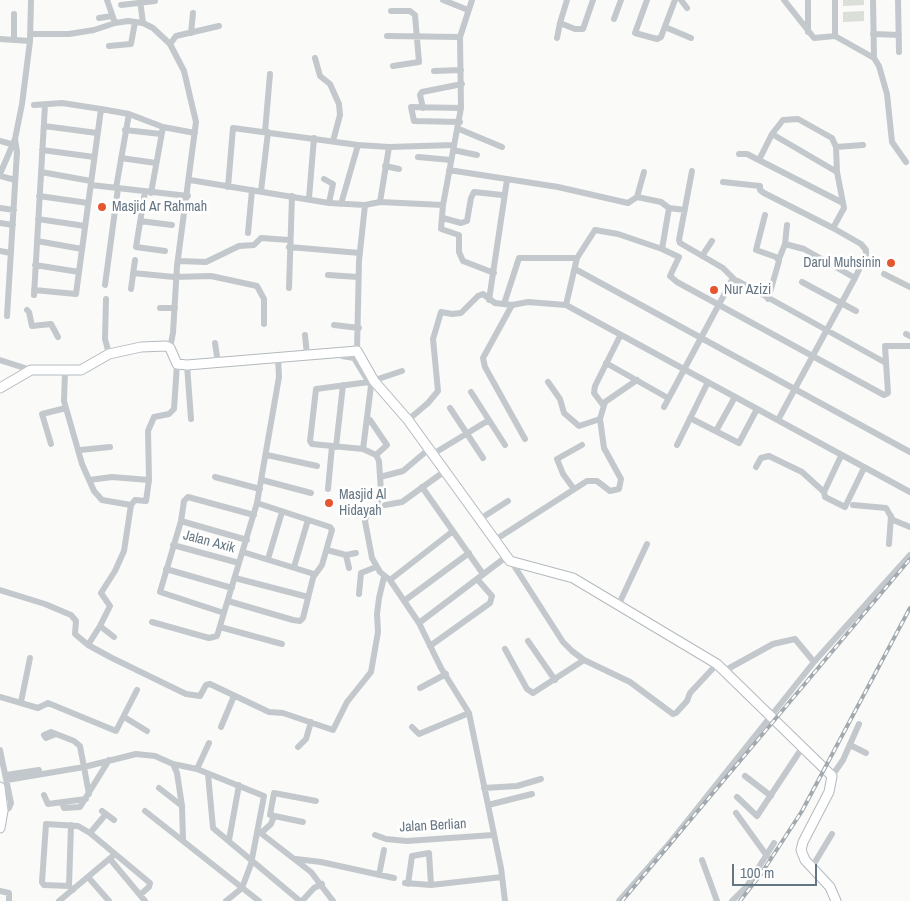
<!DOCTYPE html>
<html>
<head>
<meta charset="utf-8">
<style>
  body { margin:0 }
  #map { position:relative; width:910px; height:901px; overflow:hidden; background:#fafaf8; font-family:"Archivo Narrow",sans-serif }
  canvas { display:block }
  .scale { position:absolute; left:732px; top:864px; width:85px; height:22px; box-sizing:border-box; border:2px solid #657683; border-top:0; padding-left:6px; font-size:15px; line-height:18px; white-space:nowrap; color:#657683; -webkit-text-stroke:4px #fff; paint-order:stroke }
</style>
</head>
<body>
<div id="map">
<canvas width="910" height="901"></canvas>
<div class="scale">100 m</div>
</div>
<script>
const g = document.querySelector('canvas').getContext('2d');
g.lineJoin = 'round';
function fill(path, color) { g.fillStyle = color; g.fill(path, 'evenodd'); }
const toPath = rows => new Path2D(rows.map(r => 'M' + r).join(''));
function trace(path, color, width, dash) { g.strokeStyle = color; g.lineWidth = width; g.lineCap = dash ? 'butt' : 'round'; g.setLineDash(dash || []); g.stroke(path); }
function drawText(font, color, halo, rows, align = 'center') {
  g.font = font + ' "Archivo Narrow",sans-serif'; g.lineWidth = 5; g.setLineDash([]); g.textBaseline = 'middle'; g.strokeStyle = halo; g.fillStyle = color; for (const [text, x, y, turn = 0] of rows) {
    g.save(); g.translate(x, y); g.rotate((+turn || 0) * Math.PI / 180); g.textAlign = isNaN(turn) ? turn : align; if (halo) g.strokeText(text, 0, 0); g.fillText(text, 0, 0); g.restore();
  }
}
const green = toPath([
  [843,0,864,0,864,5,843,6],
  [864,11,864,21,843,22,843,12]
]);
const street = toPath([
  [107,0,115,23],
  [140,0,143,23],
  [443,0,468,10],
  [472,0,460,37,461,108,443,205,441,229,459,235,459,252,463,261,494,273],
  [647,0,635,33,657,39,661,37,675,0],
  [681,0,687,8],
  [784,0,814,38,835,36,874,58,879,66,887,94,892,142,906,162],
  [835,0,835,36],
  [873,0,874,58],
  [898,0,899,52],
  [121,5,155,1],
  [391,11,410,11,415,15,419,62,393,66],
  [14,14,14,39],
  [99,18,112,16],
  [614,19,621,0],
  [560,23,567,0],
  [665,27,691,38],
  [808,32,808,1],
  [191,33,193,13],
  [30,34,69,34,94,30,115,23,128,21,143,23,153,28,170,44,184,71,196,122,177,266,173,333,170,348],
  [873,34,899,35],
  [387,36,460,37],
  [557,38,560,23,575,29,583,29,593,0],
  [0,39,30,41],
  [170,44,176,36,219,26],
  [109,46,131,44,135,22],
  [315,58,320,76,330,84,339,104,340,115,333,141],
  [434,71,461,70],
  [34,105,62,103,101,109,129,114,163,127,195,133],
  [423,108,420,95,422,92,462,84],
  [460,122,414,121,411,107,461,108],
  [44,126,97,133],
  [459,129,502,147],
  [125,130,161,134],
  [265,132,270,74],
  [772,134,837,172],
  [0,141,11,144],
  [836,147,863,145],
  [42,150,94,157],
  [453,150,477,155],
  [739,154,747,154,843,203],
  [418,157,451,160],
  [121,158,156,163],
  [759,160,772,134,783,120,798,119,832,138,836,147,837,172,844,208,833,228],
  [385,166,399,169],
  [449,170,558,187,628,203,637,197,661,202,669,208,685,210],
  [692,171,679,240,680,243,723,268,735,280],
  [41,172,91,181],
  [0,174,15,139,22,104,30,41,31,0],
  [0,176,15,180],
  [324,179,333,184,329,203],
  [190,180,329,203,365,205,380,202,443,205],
  [723,182,760,186,760,190,764,193,833,228,861,244,866,250,866,255,855,278,778,420],
  [91,185,188,196],
  [228,187,233,128,358,145,389,147,454,145],
  [116,188,129,114],
  [261,191,268,132],
  [145,192,136,247,165,251],
  [151,193,163,127],
  [39,196,88,203],
  [637,197,644,172],
  [309,198,314,138],
  [380,202,389,147],
  [341,204,358,145],
  [0,208,14,210],
  [669,208,662,249,679,257,670,276,677,282,884,395,888,393,885,346,910,346],
  [765,215,756,250,776,257,779,261,768,299],
  [443,218,461,223,467,221,471,198,474,192,502,195],
  [38,219,85,226],
  [140,221,172,225],
  [0,223,13,225],
  [248,233,252,190],
  [37,241,82,249],
  [785,244,787,225],
  [289,247,360,253],
  [662,249,618,234,595,230,577,258,566,305,910,492],
  [0,251,11,253],
  [702,256,712,241],
  [779,259,785,244,804,249,855,278],
  [178,261,206,262,239,246,254,245,261,238,289,240],
  [35,265,79,272],
  [575,269,910,452],
  [133,273,174,277,211,276,257,286,264,299,264,324],
  [884,274,910,287],
  [328,275,358,277],
  [802,282,856,311],
  [105,285,118,188],
  [289,288,292,196],
  [131,289,135,260],
  [34,290,76,294,101,109],
  [34,295,45,105],
  [106,299,105,339,109,354],
  [489,300,507,180],
  [504,304,519,258,577,258],
  [512,305,483,358,485,367,525,439],
  [160,308,175,308],
  [27,310,29,312,32,326,51,324,58,337],
  [7,316,17,152,15,139],
  [334,325,359,328],
  [906,334,910,336],
  [305,335,307,355],
  [215,343,218,363],
  [357,351,359,261,365,205],
  [342,356,354,358,371,386,363,449],
  [0,360,31,370],
  [606,363,668,398],
  [187,365,191,419],
  [65,371,64,401,82,464,94,491,102,500,131,505,135,500,146,501,149,480,148,431,154,417,169,414,174,409,177,364],
  [402,371,369,382,316,389,310,441,312,444,363,449,376,455,379,461,381,492,376,507,366,517,365,521,372,558,380,572,390,580,419,623,441,668,469,713,501,868,505,901],
  [548,382,560,399,564,413,579,426,600,419],
  [471,392,505,445],
  [603,405,594,393,595,386,620,336],
  [664,407,732,280,738,281,886,363],
  [450,408,483,458],
  [367,418,370,420,387,445,376,455],
  [690,418,739,443,757,409],
  [408,420,428,403,438,391,433,339,441,312,452,314,461,313,478,296,483,294,495,303,512,305,528,302,566,305],
  [716,431,735,397],
  [51,444,42,414,66,408],
  [677,445,708,382],
  [336,447,343,385],
  [80,450,110,447],
  [433,454,489,420],
  [267,455,317,466],
  [756,467,761,458,769,456,802,472,824,492,825,497,845,507,864,468],
  [215,477,260,489],
  [380,477,403,471,429,449],
  [89,480,112,477,149,480],
  [262,480,311,493],
  [422,487,483,574],
  [328,489,332,446],
  [574,489,563,474,557,459,582,445],
  [824,492,841,456],
  [257,503,330,527,332,530,322,565,314,576],
  [385,505,402,502,445,471],
  [853,505,886,508,893,520,910,527],
  [480,519,508,501],
  [181,521,247,540],
  [495,540,587,481,597,481,610,491,619,489,621,479,604,448,600,419,605,402,637,380],
  [889,544,891,516],
  [173,545,239,563],
  [327,550,346,555,356,553],
  [346,555,349,568],
  [268,559,282,512],
  [513,564,563,642,572,651,584,660,630,682,673,714,676,713,687,701,690,693,717,664],
  [294,567,308,520],
  [166,569,232,588],
  [235,578,308,597],
  [390,580,453,531],
  [0,590,45,604,71,615,76,621,75,634,88,645,112,658,186,694,200,696,206,685,210,684,269,712,283,713,333,730,347,702,371,672,378,632,377,614,379,598,384,577],
  [359,594,361,573,376,567],
  [228,601,293,620,300,621,303,618,314,574,243,552],
  [404,601,469,553],
  [618,606,647,544],
  [224,613,160,592,181,521,184,501,188,497,254,515],
  [152,622,209,638,217,636,257,503,279,377,278,357],
  [419,623,506,557],
  [100,626,114,637],
  [220,627,282,644],
  [528,641,555,680],
  [88,645,100,626,110,606,101,593,115,571,124,551,131,505],
  [430,646,490,603,492,596,478,580],
  [505,649,527,689,533,693,584,660],
  [724,671,773,644,795,639,814,662],
  [420,688,446,674],
  [0,697,38,708,48,703,116,731,137,690],
  [21,702,30,658],
  [124,717,147,731],
  [221,727,234,696],
  [412,727,419,734,469,713],
  [56,734,46,738,44,735,51,732,74,741,80,746,89,794],
  [850,745,866,753],
  [298,747,306,739,311,722],
  [0,750,11,803,9,808,3,811],
  [173,764,197,769,264,796,251,864,242,888,226,901],
  [197,769,209,743],
  [208,774,213,828,300,901],
  [6,775,39,770],
  [745,776,771,796],
  [832,776,843,760,859,724],
  [7,780,84,767,136,754,155,756,173,764,177,773,182,806,183,839],
  [159,788,182,806],
  [484,788,517,786,541,779],
  [44,795,48,804,86,799],
  [737,797,757,816,802,748],
  [62,803,64,808,80,807,109,760],
  [488,805,532,794],
  [102,811,114,820],
  [145,811,259,901],
  [736,813,767,856],
  [303,822,270,815,274,793,316,801],
  [258,831,311,872,333,901],
  [90,833,106,814],
  [261,833,271,824,274,816],
  [375,835,386,839,407,841,493,835],
  [229,840,239,785],
  [110,859,145,901],
  [296,859,321,862,394,878],
  [702,860,717,901],
  [812,867,832,834],
  [379,875,384,850],
  [88,877,109,901],
  [405,883,431,885,502,877],
  [408,884,412,856,429,853,431,885],
  [69,886,71,825],
  [73,890,69,886,44,885,42,882,46,824,78,826,90,833,150,883,149,887,141,894],
  [0,891,9,893,9,901],
  [59,901,114,855],
  [302,901,314,888,322,884],
  [619,901,668,845,814,662,910,555],
  [732,901,747,886,774,843]
]);
const secondary = toPath([
  [0,388,31,370,81,370,109,354,141,347,166,346,170,348,177,364,187,365,357,351,374,381,408,420,510,561,573,578,717,664,832,776,829,792,803,842,801,850,805,860,830,887,836,901],
  [0,787,3,811,0,828]
]);
const rail = toPath([
  [622,901,910,559],
  [740,901,761,874,802,811,910,608]
]);
const markers = [
  [102,207,5,"#e4572e"],
  [891,263,5,"#e4572e"],
  [714,290,5,"#e4572e"],
  [329,503,5,"#e4572e"]
];
const poiNames = [
  ["Masjid Ar Rahmah",112,207],
  ["Darul Muhsinin",881,263,"right"],
  ["Nur Azizi",724,290],
  ["Masjid Al",339,495],
  ["Hidayah",339,511]
];
const streetNames = [
  ["Jalan Axik",209,542,15],
  ["Jalan Berlian",433,826,-3]
];
fill(green, '#dadfd7');
trace(secondary, '#b3babf', 11);
trace(street, '#c3c8cc', 6);
trace(secondary, '#fff', 9);
trace(rail, '#a2aab0', 4);
trace(rail, '#fff', 2, [5.5]);
for (const [x, y, r, color] of markers) { const dot = new Path2D(); dot.arc(x, y, r, 0, 2 * Math.PI); g.fillStyle = color; g.fill(dot); trace(dot, '#fff', 2); }
drawText('14px', '#657683', '#fff', poiNames, 'left');
drawText('14px', '#657683', '#fff', streetNames);
</script>
</body>
</html>
